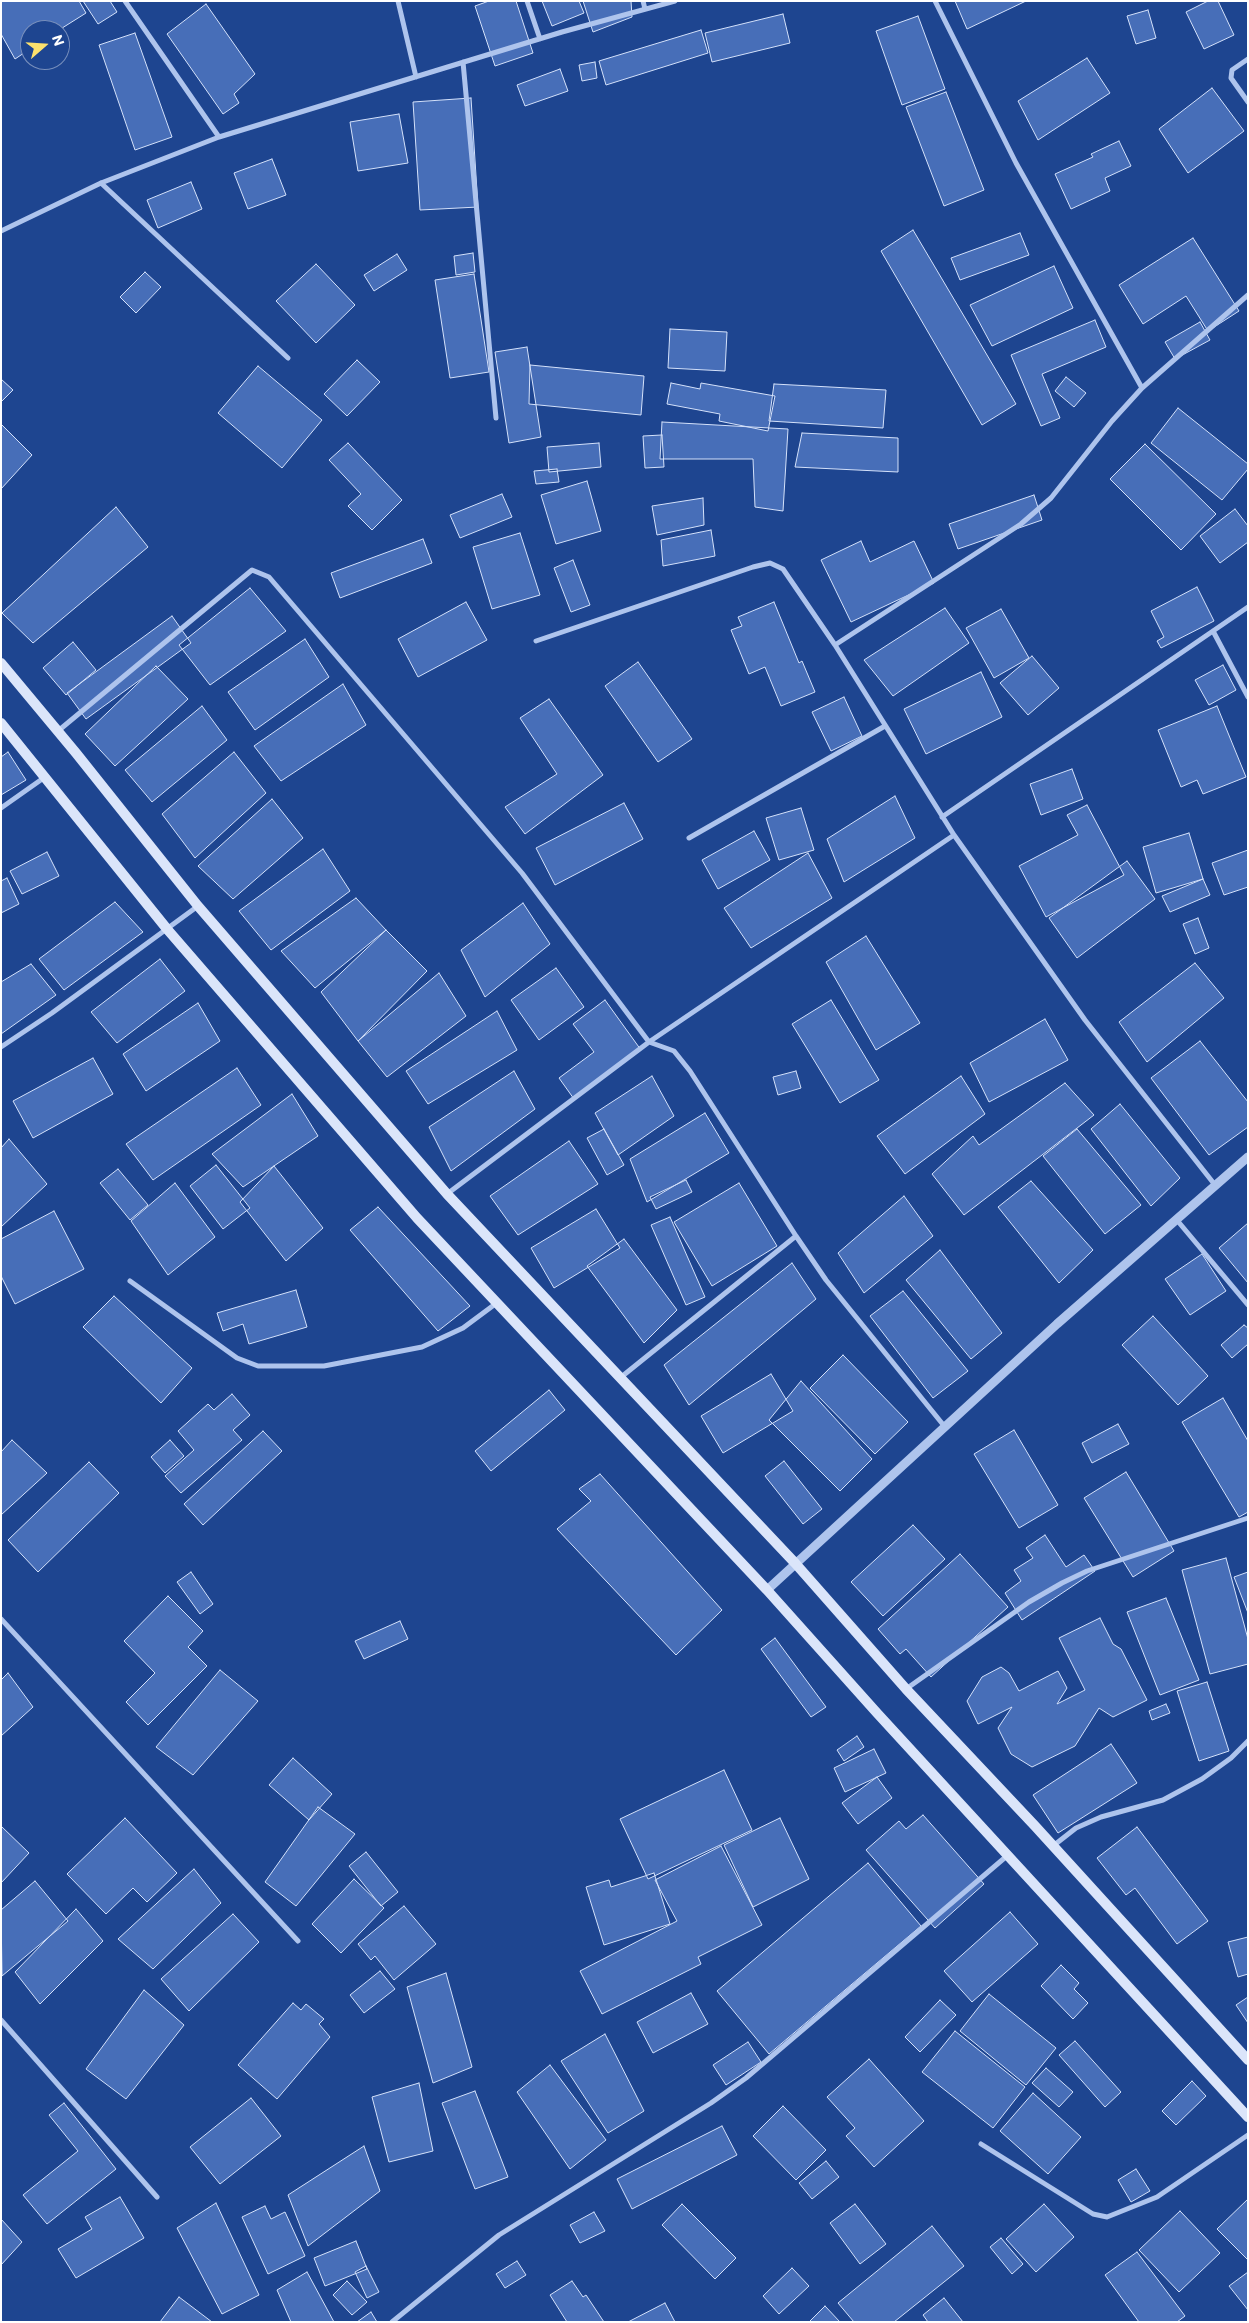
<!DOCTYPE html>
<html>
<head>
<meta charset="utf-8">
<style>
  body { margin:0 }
  #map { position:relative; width:1249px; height:2323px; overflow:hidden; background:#1e4590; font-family:Commissioner,sans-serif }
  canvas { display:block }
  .frame { position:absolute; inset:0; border:2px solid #fff; pointer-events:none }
  .north { position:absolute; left:20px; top:20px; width:50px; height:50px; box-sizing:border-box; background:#1e4590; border:1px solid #788fbc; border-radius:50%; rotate:71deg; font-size:14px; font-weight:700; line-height:20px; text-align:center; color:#fff }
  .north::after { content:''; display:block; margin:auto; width:18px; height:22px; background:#fce16d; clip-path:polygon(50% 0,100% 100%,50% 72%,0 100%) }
</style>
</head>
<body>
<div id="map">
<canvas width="1249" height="2323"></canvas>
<div class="frame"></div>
<div class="north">N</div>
</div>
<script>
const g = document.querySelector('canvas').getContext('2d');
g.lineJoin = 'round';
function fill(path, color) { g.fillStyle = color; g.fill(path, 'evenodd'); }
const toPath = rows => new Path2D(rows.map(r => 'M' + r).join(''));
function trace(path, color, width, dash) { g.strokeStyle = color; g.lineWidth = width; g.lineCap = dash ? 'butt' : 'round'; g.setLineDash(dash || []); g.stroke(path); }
const building = toPath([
  [1,1,79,1,86,13,59,30,30,30,30,49,15,59,1,34,1,1],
  [83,1,110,1,117,12,98,24,83,1],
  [489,1,516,1,533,53,495,66,475,6,489,1],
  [542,1,579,1,584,13,552,26,542,1],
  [583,1,631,1,632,17,593,32,583,1],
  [955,1,1026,1,967,29,955,1],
  [1208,1,1218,1,1234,35,1204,49,1186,12,1208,1],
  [206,4,255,74,234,94,239,103,223,114,167,34,206,4],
  [1148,10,1156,38,1136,44,1127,16,1148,10],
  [783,14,790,43,712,62,705,33,783,14],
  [918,16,945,89,902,105,876,31,918,16],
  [701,30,708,53,606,85,599,61,701,30],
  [135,33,172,137,135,150,99,45,135,33],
  [1087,58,1110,93,1038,140,1018,101,1087,58],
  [595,62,597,78,582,81,579,65,595,62],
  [560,69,568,91,525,106,517,85,560,69],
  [1212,88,1244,131,1188,173,1159,129,1212,88],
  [946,92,984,190,944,206,906,107,946,92],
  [471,98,478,207,420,210,413,102,471,98],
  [399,114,408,163,358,171,350,122,399,114],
  [1119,141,1131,166,1105,178,1110,191,1071,209,1055,174,1093,157,1091,154,1119,141],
  [272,159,286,195,248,209,234,173,272,159],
  [191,182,202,209,158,228,147,200,191,182],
  [913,230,1016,404,982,425,881,251,913,230],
  [1020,233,1029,255,960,280,951,258,1020,233],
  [1193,238,1239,311,1208,331,1186,296,1143,324,1119,285,1193,238],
  [473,253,475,272,456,275,454,256,473,253],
  [397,254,407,270,374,291,364,275,397,254],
  [316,264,355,305,316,343,276,301,316,264],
  [1054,266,1073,308,992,346,970,305,1054,266],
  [145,272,161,287,136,313,120,297,145,272],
  [474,274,489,372,450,378,435,280,474,274],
  [1095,320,1106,347,1042,374,1060,418,1041,426,1011,355,1095,320],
  [1200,322,1210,340,1175,359,1165,342,1200,322],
  [670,329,727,332,725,371,668,368,670,329],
  [527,347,541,437,509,443,495,352,527,347],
  [357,360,380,382,347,416,324,394,357,360],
  [530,365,644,376,641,415,529,404,530,365],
  [258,366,322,420,282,468,218,413,258,366],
  [1066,377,1086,393,1074,407,1055,391,1066,377],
  [1,379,13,390,1,402,1,379],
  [671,383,700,389,701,383,775,396,768,431,719,421,720,414,667,404,671,383],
  [774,384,886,390,883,428,769,421,774,384],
  [1178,408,1248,464,1248,469,1222,500,1151,443,1178,408],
  [662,422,788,429,783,511,755,507,753,459,660,459,662,422],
  [1,424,32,455,1,489,1,424],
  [802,433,898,438,898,472,795,467,802,433],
  [662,435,664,467,645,468,643,436,662,435],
  [348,443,402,500,372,530,348,506,361,494,329,460,348,443],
  [599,443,601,467,549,472,547,447,599,443],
  [1145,444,1216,514,1181,550,1110,479,1145,444],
  [557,469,559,482,536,484,534,471,557,469],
  [587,481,601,531,556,544,541,495,587,481],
  [502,494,512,517,460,538,450,515,502,494],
  [1034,495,1042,520,958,549,949,524,1034,495],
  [703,498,704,525,657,535,652,506,703,498],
  [116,507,148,547,33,643,2,613,116,507],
  [1235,509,1248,526,1248,542,1220,563,1200,536,1235,509],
  [711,530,715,556,663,566,661,540,711,530],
  [520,533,540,595,492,609,473,547,520,533],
  [423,539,432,563,340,598,331,573,423,539],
  [861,541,870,562,914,541,934,583,851,622,821,560,861,541],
  [573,560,590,605,571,612,554,568,573,560],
  [1197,587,1214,621,1161,648,1157,641,1164,637,1151,611,1197,587],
  [250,588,286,631,210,685,179,645,250,588],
  [466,602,487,640,418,677,398,639,466,602],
  [774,602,799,663,802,661,815,692,781,706,765,667,749,674,731,630,742,626,738,617,774,602],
  [945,608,969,643,893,696,864,660,945,608],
  [1001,609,1029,658,994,678,966,628,1001,609],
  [172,616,191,643,86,719,67,693,172,616],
  [305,639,329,677,255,730,228,692,305,639],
  [73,642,96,670,66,695,43,668,73,642],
  [1032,656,1059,688,1028,715,1000,683,1032,656],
  [638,662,692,739,658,762,605,686,638,662],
  [1223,665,1236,690,1209,705,1195,680,1223,665],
  [156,666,188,699,115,766,85,734,156,666],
  [981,672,1002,717,926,754,904,709,981,672],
  [343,684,366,725,281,781,254,746,343,684],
  [844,697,862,736,831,751,812,712,844,697],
  [549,699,603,775,525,834,505,807,557,774,520,718,549,699],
  [202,706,227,740,152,802,125,770,202,706],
  [1217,706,1246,777,1203,794,1197,780,1181,787,1158,730,1217,706],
  [8,752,26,780,1,795,1,757,8,752],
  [234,752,266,793,195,858,162,814,234,752],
  [1072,769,1083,799,1041,815,1030,784,1072,769],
  [895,796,915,838,844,882,827,839,895,796],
  [272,799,303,838,233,899,198,866,272,799],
  [624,803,643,839,555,885,536,848,624,803],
  [1087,805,1124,875,1046,917,1019,866,1078,835,1067,815,1087,805],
  [801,808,814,850,779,860,766,818,801,808],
  [754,831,770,860,718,889,702,860,754,831],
  [1189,833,1203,879,1156,893,1143,847,1189,833],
  [323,849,350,891,271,950,239,911,323,849],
  [1248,850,1248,887,1224,895,1212,863,1248,850],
  [47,852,59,876,22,894,10,871,47,852],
  [808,853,832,898,751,948,724,908,808,853],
  [1127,861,1155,899,1077,958,1049,918,1127,861],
  [7,878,19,904,1,913,1,881,7,878],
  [1203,879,1210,895,1170,912,1162,896,1203,879],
  [356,898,386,930,315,988,281,951,356,898],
  [115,902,143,932,64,990,39,959,115,902],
  [523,903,550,944,485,997,461,950,523,903],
  [1198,918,1209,948,1195,954,1183,924,1198,918],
  [386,930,427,971,358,1041,321,992,386,930],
  [866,936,920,1023,876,1050,826,962,866,936],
  [160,959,185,991,117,1043,91,1012,160,959],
  [1195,963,1224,998,1147,1062,1119,1022,1195,963],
  [31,964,56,995,1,1034,1,982,31,964],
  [556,968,584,1007,539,1040,511,1000,556,968],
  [439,973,466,1016,387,1077,358,1041,439,973],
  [605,1000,641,1050,574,1099,559,1078,594,1052,573,1024,605,1000],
  [831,1000,879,1080,840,1103,792,1024,831,1000],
  [198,1003,220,1041,146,1091,123,1054,198,1003],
  [497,1011,517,1050,428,1104,406,1071,497,1011],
  [1045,1019,1068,1060,989,1102,970,1063,1045,1019],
  [1200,1041,1248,1102,1248,1127,1209,1155,1151,1078,1200,1041],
  [93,1058,113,1094,33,1138,13,1101,93,1058],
  [237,1068,261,1105,153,1180,126,1144,237,1068],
  [514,1071,535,1109,451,1171,429,1127,514,1071],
  [796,1071,801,1088,778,1095,773,1077,796,1071],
  [652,1076,674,1116,618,1155,595,1113,652,1076],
  [961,1076,985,1114,905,1174,877,1136,961,1076],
  [1065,1083,1094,1115,964,1215,932,1174,973,1136,979,1145,1065,1083],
  [292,1094,318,1136,243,1187,212,1154,292,1094],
  [1120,1104,1180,1178,1151,1206,1091,1129,1120,1104],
  [705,1113,729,1153,647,1202,630,1159,705,1113],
  [604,1129,624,1165,607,1175,587,1138,604,1129],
  [1077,1129,1141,1205,1105,1234,1043,1156,1077,1129],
  [9,1139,47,1184,1,1227,1,1148,9,1139],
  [569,1141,598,1184,518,1235,490,1196,569,1141],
  [216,1165,250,1208,223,1229,190,1186,216,1165],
  [274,1166,323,1228,286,1261,240,1202,274,1166],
  [118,1169,148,1205,130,1220,100,1183,118,1169],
  [686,1180,692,1192,656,1209,650,1197,686,1180],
  [1031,1181,1093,1250,1059,1283,998,1207,1031,1181],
  [175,1183,215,1237,168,1275,131,1221,175,1183],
  [739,1183,777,1246,712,1286,674,1222,739,1183],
  [904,1196,933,1236,864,1293,838,1253,904,1196],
  [378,1207,470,1306,438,1331,350,1230,378,1207],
  [596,1209,620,1248,554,1288,531,1248,596,1209],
  [54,1211,84,1269,15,1304,1,1276,1,1239,54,1211],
  [670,1217,705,1297,686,1305,651,1225,670,1217],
  [1248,1223,1248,1283,1219,1248,1248,1223],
  [624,1239,677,1310,644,1343,587,1266,624,1239],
  [940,1250,1002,1333,971,1359,906,1280,940,1250],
  [1202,1254,1226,1291,1190,1315,1165,1279,1202,1254],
  [792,1263,816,1299,689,1405,664,1365,792,1263],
  [296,1290,307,1327,249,1344,243,1324,223,1331,217,1313,296,1290],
  [903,1291,968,1371,933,1398,870,1316,903,1291],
  [114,1296,192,1368,161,1403,83,1327,114,1296],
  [1153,1316,1208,1376,1178,1405,1122,1345,1153,1316],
  [1244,1325,1248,1328,1248,1344,1232,1358,1221,1345,1244,1325],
  [843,1355,908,1422,875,1454,810,1388,843,1355],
  [771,1374,793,1411,723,1453,701,1416,771,1374],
  [801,1381,872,1459,840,1491,769,1420,801,1381],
  [549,1390,565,1410,491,1471,475,1451,549,1390],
  [232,1394,250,1415,233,1430,242,1440,181,1493,165,1476,194,1450,178,1431,208,1404,214,1410,232,1394],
  [1223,1398,1248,1441,1248,1512,1239,1517,1182,1422,1223,1398],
  [1118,1424,1129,1444,1092,1463,1082,1443,1118,1424],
  [1014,1430,1058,1505,1019,1528,974,1454,1014,1430],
  [263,1431,282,1451,203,1525,184,1504,263,1431],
  [12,1440,47,1473,1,1515,1,1452,12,1440],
  [170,1440,184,1456,165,1473,151,1457,170,1440],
  [784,1461,822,1509,803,1524,765,1476,784,1461],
  [89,1462,119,1493,38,1572,8,1540,89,1462],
  [1126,1472,1174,1551,1133,1577,1084,1498,1126,1472],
  [600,1474,722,1610,676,1655,557,1529,591,1501,579,1489,600,1474],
  [913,1525,945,1559,883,1616,851,1582,913,1525],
  [1045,1535,1066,1567,1084,1555,1095,1571,1022,1620,1005,1593,1021,1581,1014,1570,1033,1558,1026,1548,1045,1535],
  [960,1554,1008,1607,931,1677,906,1649,900,1654,878,1629,960,1554],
  [1226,1558,1248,1639,1248,1664,1210,1674,1182,1570,1226,1558],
  [191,1572,213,1604,200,1614,177,1582,191,1572],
  [1248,1572,1248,1613,1234,1577,1248,1572],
  [168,1596,203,1631,188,1647,207,1666,148,1725,126,1702,155,1673,124,1641,168,1596],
  [1166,1598,1199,1680,1160,1695,1127,1612,1166,1598],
  [1100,1618,1113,1644,1121,1649,1147,1700,1113,1717,1099,1708,1075,1746,1032,1767,1011,1754,998,1728,1012,1707,978,1724,967,1701,982,1677,1001,1667,1009,1673,1019,1691,1058,1671,1067,1688,1057,1704,1085,1690,1059,1638,1100,1618],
  [400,1621,408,1639,364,1659,355,1641,400,1621],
  [775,1638,826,1707,811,1717,761,1649,775,1638],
  [220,1670,258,1701,193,1775,156,1747,220,1670],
  [8,1673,33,1707,1,1736,1,1680,8,1673],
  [1207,1682,1229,1751,1199,1761,1177,1691,1207,1682],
  [1166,1704,1170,1713,1152,1720,1149,1711,1166,1704],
  [857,1736,864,1747,844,1761,837,1750,857,1736],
  [1111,1744,1137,1783,1058,1833,1033,1795,1111,1744],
  [874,1749,886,1773,845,1792,834,1768,874,1749],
  [293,1758,332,1794,309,1820,269,1785,293,1758],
  [724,1770,752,1830,648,1879,620,1819,724,1770],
  [877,1777,892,1798,858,1824,842,1803,877,1777],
  [318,1807,355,1834,296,1906,265,1882,318,1807],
  [923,1815,984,1884,935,1928,866,1850,899,1821,906,1829,923,1815],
  [125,1818,177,1873,147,1902,133,1888,106,1914,67,1874,125,1818],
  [780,1818,809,1879,753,1907,724,1845,780,1818],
  [1,1826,29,1853,1,1883,1,1826],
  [1137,1827,1208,1921,1177,1944,1135,1888,1126,1895,1097,1858,1137,1827],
  [721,1846,762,1925,698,1957,701,1964,602,2014,580,1971,677,1921,655,1880,721,1846],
  [366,1852,398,1892,381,1906,349,1866,366,1852],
  [868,1863,921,1926,769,2054,717,1991,868,1863],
  [194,1869,221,1903,153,1969,118,1939,194,1869],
  [654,1873,670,1924,604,1945,586,1887,609,1880,611,1887,654,1873],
  [354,1879,384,1908,341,1953,312,1924,354,1879],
  [35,1881,68,1921,2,1976,1,1910,35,1881],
  [404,1906,436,1944,394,1980,375,1956,371,1960,358,1944,404,1906],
  [76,1909,103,1941,40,2004,15,1972,76,1909],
  [1010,1912,1038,1944,972,2002,944,1971,1010,1912],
  [233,1914,259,1942,189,2011,161,1979,233,1914],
  [1248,1937,1248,1974,1238,1977,1228,1942,1248,1937],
  [1061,1965,1079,1983,1074,1989,1088,2003,1073,2019,1041,1986,1061,1965],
  [380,1971,395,1989,364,2013,350,1995,380,1971],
  [446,1973,472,2067,433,2083,407,1987,446,1973],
  [144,1990,184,2025,126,2099,86,2069,144,1990],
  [691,1993,708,2024,653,2053,637,2022,691,1993],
  [989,1994,1056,2048,1026,2085,960,2031,989,1994],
  [1248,1997,1248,2023,1236,2005,1248,1997],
  [940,2000,956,2015,920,2052,905,2037,940,2000],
  [293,2003,301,2010,306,2004,324,2019,319,2024,330,2037,277,2099,238,2065,293,2003],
  [955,2031,1025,2087,993,2128,922,2072,955,2031],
  [605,2034,644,2111,608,2133,561,2061,605,2034],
  [1075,2041,1121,2092,1105,2107,1059,2055,1075,2041],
  [748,2042,761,2062,726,2085,713,2065,748,2042],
  [869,2059,924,2121,874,2167,846,2136,855,2128,827,2097,869,2059],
  [550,2065,606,2140,570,2169,517,2092,550,2065],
  [1046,2068,1073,2092,1059,2107,1032,2083,1046,2068],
  [1192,2081,1206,2096,1176,2125,1162,2111,1192,2081],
  [419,2083,433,2151,389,2162,372,2097,419,2083],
  [475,2091,508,2177,475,2189,442,2103,475,2091],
  [1033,2093,1081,2137,1048,2174,1000,2131,1033,2093],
  [251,2098,281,2136,220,2184,190,2147,251,2098],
  [64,2103,116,2169,47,2224,23,2195,78,2151,49,2115,64,2103],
  [783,2106,826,2150,796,2180,753,2136,783,2106],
  [722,2126,737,2155,632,2209,617,2179,722,2126],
  [364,2146,380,2191,308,2246,288,2195,364,2146],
  [826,2161,839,2177,812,2199,799,2183,826,2161],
  [1136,2169,1150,2191,1131,2202,1118,2180,1136,2169],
  [120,2197,144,2238,76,2278,58,2249,92,2229,85,2217,120,2197],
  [1248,2199,1248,2260,1217,2229,1248,2199],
  [216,2203,259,2295,222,2314,177,2228,216,2203],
  [682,2204,736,2258,715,2279,662,2225,682,2204],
  [855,2204,886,2244,860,2264,830,2223,855,2204],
  [1044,2204,1074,2237,1036,2272,1006,2239,1044,2204],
  [265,2206,271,2219,285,2212,305,2256,268,2274,242,2217,265,2206],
  [1180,2211,1220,2253,1179,2292,1139,2250,1180,2211],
  [594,2212,605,2231,580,2243,570,2225,594,2212],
  [1,2219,22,2242,1,2265,1,2219],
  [932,2226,964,2266,894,2322,854,2322,838,2303,932,2226],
  [1001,2238,1023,2264,1012,2274,990,2247,1001,2238],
  [356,2241,367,2269,325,2286,314,2258,356,2241],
  [1137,2252,1185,2316,1177,2322,1139,2322,1105,2275,1137,2252],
  [517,2261,526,2275,505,2288,496,2274,517,2261],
  [366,2266,379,2292,367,2298,355,2272,366,2266],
  [792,2268,809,2286,779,2314,763,2296,792,2268],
  [307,2272,334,2322,291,2322,277,2290,307,2272],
  [1248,2272,1248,2310,1229,2286,1248,2272],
  [347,2281,367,2302,352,2315,333,2295,347,2281],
  [572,2281,583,2297,586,2295,604,2322,567,2322,550,2295,572,2281],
  [179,2297,212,2322,160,2322,179,2297],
  [944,2298,963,2322,928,2322,923,2315,944,2298],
  [665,2303,675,2322,628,2322,665,2303],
  [825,2306,840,2322,809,2322,825,2306],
  [371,2312,377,2322,357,2322,371,2312]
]);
const minor = toPath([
  [125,1,219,137],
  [398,1,416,77],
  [527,1,540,39],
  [643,1,645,9],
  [935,1,1016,163,1142,388],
  [1248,59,1232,70,1231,78,1248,102],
  [463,62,496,418],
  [101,183,288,358],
  [1,231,101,183,219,137,562,32,675,1],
  [1213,631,1248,697],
  [536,641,753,567,770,563,783,569,835,645,954,835,1085,1020,1215,1185],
  [835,645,1021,524,1051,498,1112,421,1142,388,1248,295],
  [58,731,252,570,269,577,522,873,649,1042,674,1051,690,1071,796,1236,826,1280,945,1427],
  [1,808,45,777],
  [942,817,1248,607],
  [689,838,885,726],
  [1,1047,52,1013,198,906],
  [447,1194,649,1042,954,835],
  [1176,1219,1248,1305],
  [130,1281,237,1358,258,1366,324,1366,422,1347,463,1328,498,1302],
  [620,1378,796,1236],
  [1,1619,298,1941],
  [906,1689,1029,1602,1062,1583,1087,1571,1248,1518],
  [1053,1846,1076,1828,1101,1817,1163,1800,1202,1779,1231,1758,1248,1741],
  [1,2020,157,2197],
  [981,2144,1093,2214,1107,2217,1157,2197,1248,2135],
  [392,2322,499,2235,711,2103,746,2078,1008,1855]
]);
const tertiary = toPath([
  [767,1590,1057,1324,1248,1157]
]);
const secondary = toPath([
  [1,663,76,753,198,906,447,1194,795,1563,906,1689,1035,1826,1248,2060],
  [1,723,167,929,417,1218,767,1590,877,1713,1248,2117]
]);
fill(building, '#476eb8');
trace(building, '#d4e1fa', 1);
trace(minor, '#aec4ed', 5);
trace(tertiary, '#aec4ed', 9);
trace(secondary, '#dbe5fa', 10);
</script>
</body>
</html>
